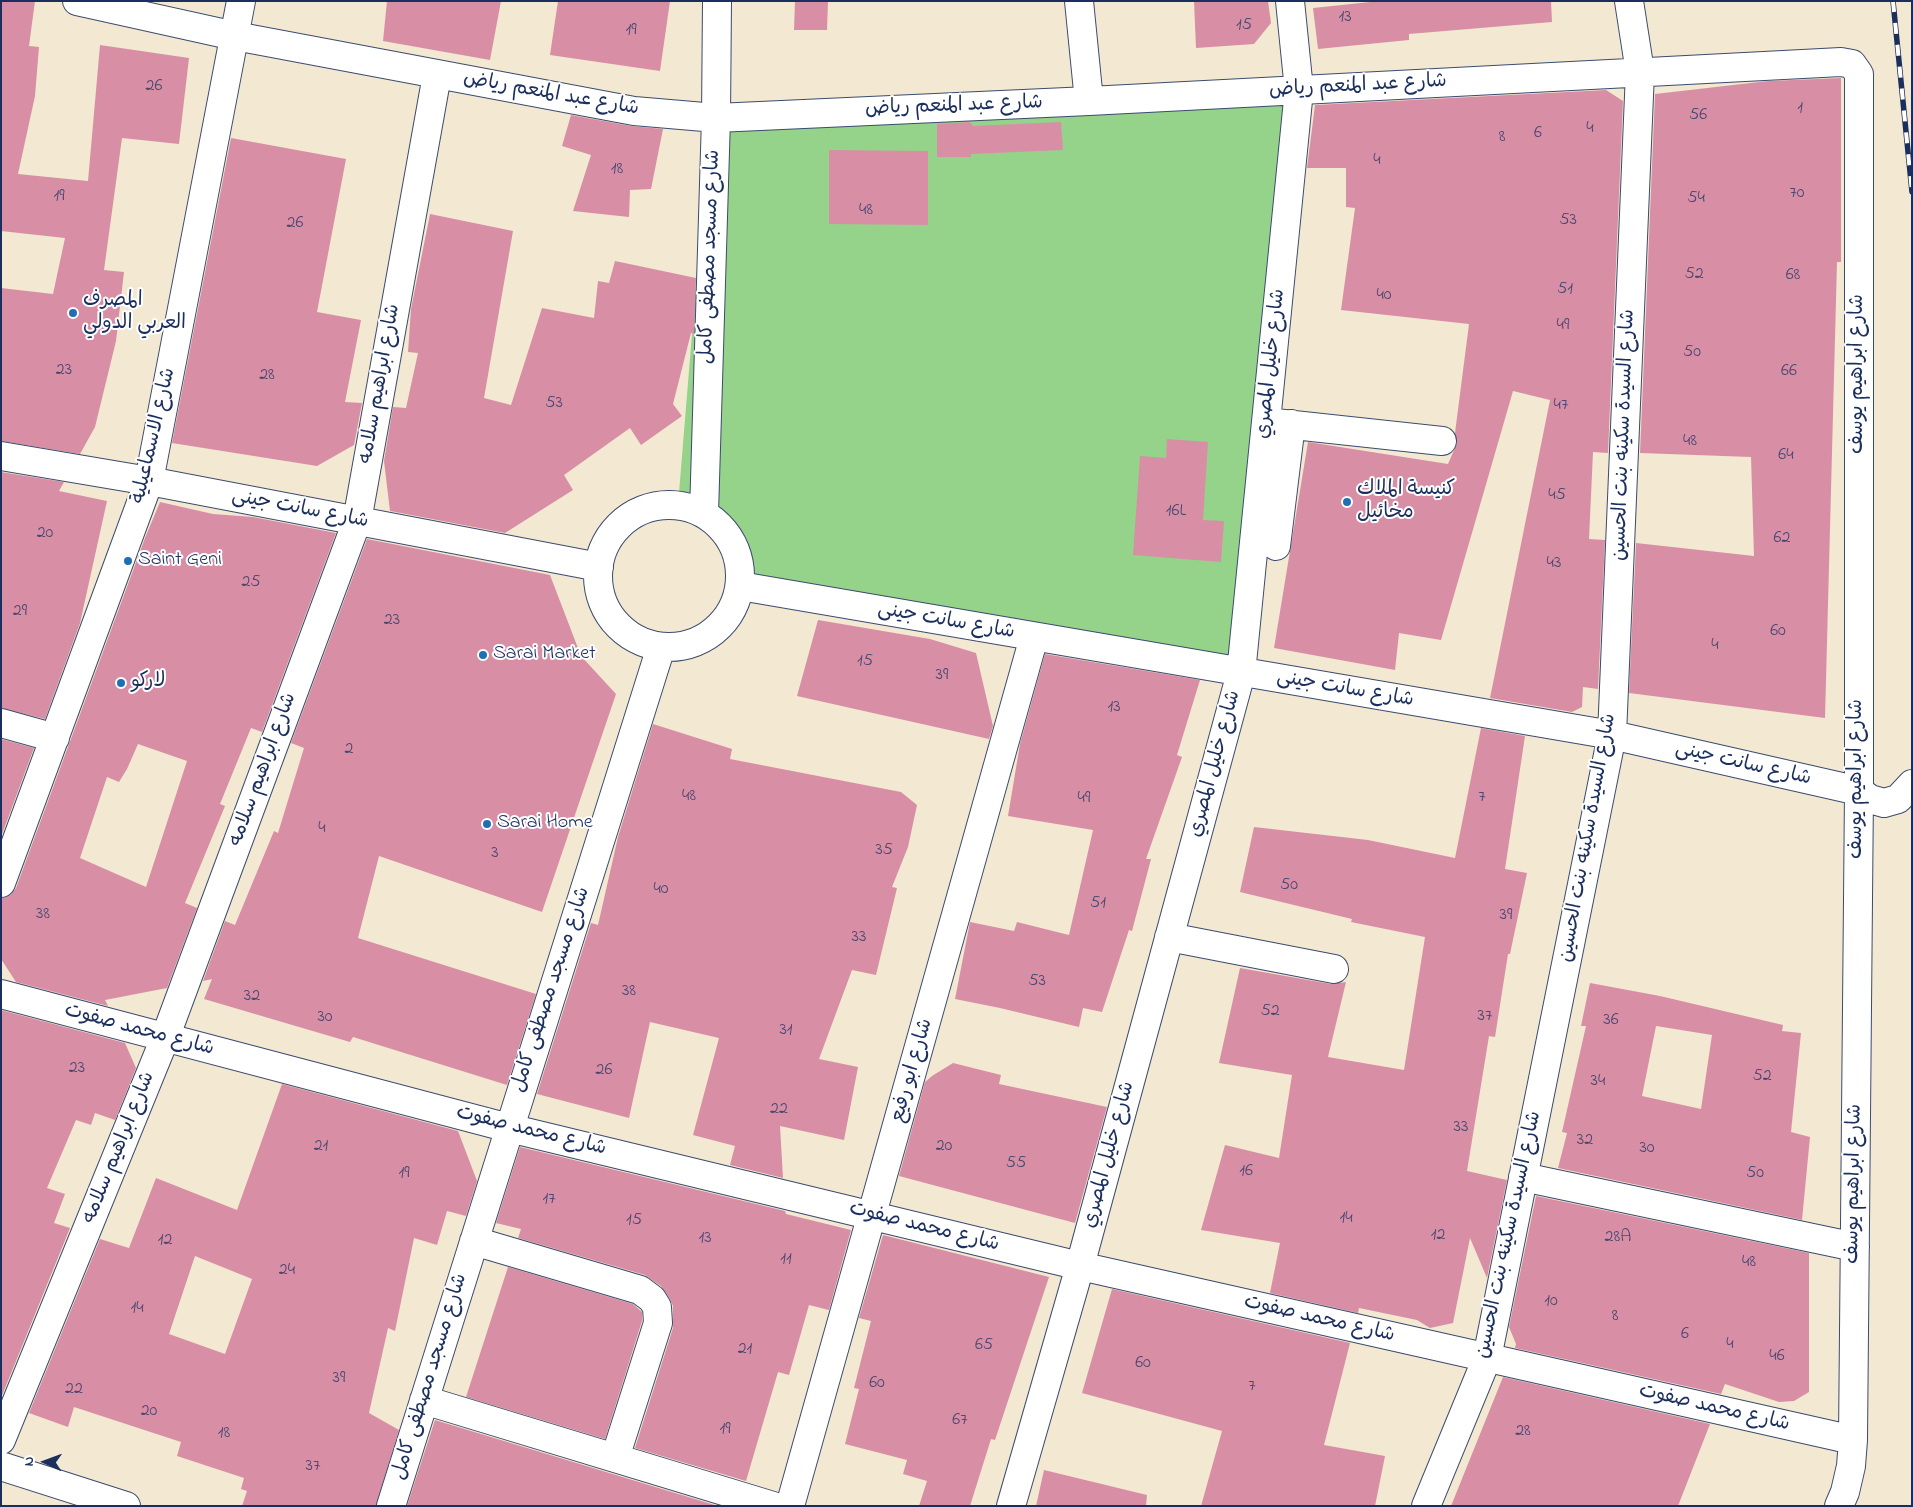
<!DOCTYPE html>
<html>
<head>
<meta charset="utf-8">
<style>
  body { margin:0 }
  #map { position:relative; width:1913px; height:1507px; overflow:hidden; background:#f3e8d1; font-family:"Indie Flower",sans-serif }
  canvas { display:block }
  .frame { position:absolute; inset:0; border:2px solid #1b2f5e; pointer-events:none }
  .north { position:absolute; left:20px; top:1437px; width:50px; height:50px; -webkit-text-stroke:4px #fff; paint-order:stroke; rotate:272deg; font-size:14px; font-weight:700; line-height:20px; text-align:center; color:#1b2f5e }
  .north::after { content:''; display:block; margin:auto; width:18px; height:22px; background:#1b2f5e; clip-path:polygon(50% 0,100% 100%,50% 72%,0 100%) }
</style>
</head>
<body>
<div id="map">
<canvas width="1913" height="1507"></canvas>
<div class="frame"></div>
<div class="north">N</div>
</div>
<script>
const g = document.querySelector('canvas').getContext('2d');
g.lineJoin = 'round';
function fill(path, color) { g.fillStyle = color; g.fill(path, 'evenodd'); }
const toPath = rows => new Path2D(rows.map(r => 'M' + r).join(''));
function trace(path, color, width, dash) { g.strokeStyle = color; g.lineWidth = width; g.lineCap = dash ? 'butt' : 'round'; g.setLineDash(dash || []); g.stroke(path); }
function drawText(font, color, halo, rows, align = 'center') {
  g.font = font + ' "Indie Flower","Playpen Sans Arabic",sans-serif'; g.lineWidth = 4; g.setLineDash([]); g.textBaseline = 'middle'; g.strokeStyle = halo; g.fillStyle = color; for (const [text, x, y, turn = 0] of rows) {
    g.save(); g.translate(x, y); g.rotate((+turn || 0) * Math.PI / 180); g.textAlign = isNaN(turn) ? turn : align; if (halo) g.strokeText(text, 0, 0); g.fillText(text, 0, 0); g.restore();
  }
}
const green = toPath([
  [1290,91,1282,124,1241,673,741,579,738,556,729,538,716,522,684,506,678,505,710,114]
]);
const building = toPath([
  [1,1,35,1,29,46,39,47,35,96,18,174,88,181,100,45,189,58,179,144,122,138,104,270,124,272,116,341,95,427,80,454,1,441,1,288,53,294,65,238,1,231],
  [387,1,501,1,490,60,383,41],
  [558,1,670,1,660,71,550,55],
  [795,1,828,1,827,30,794,30],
  [1194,1,1268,1,1271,23,1254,44,1196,48],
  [1380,1,1551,1,1552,22,1409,34,1409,40,1318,49,1313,8],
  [1841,78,1841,262,1837,262,1825,718,1629,693,1636,543,1754,556,1751,457,1640,453,1655,94,1768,81],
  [1606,90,1623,101,1608,453,1593,452,1589,539,1605,540,1598,689,1583,687,1582,707,1572,712,1490,698,1550,400,1513,391,1441,640,1399,633,1395,670,1274,648,1308,442,1448,464,1457,443,1455,433,1469,324,1341,310,1355,208,1346,207,1346,168,1307,168,1315,105],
  [571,115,631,126,663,129,651,189,630,190,629,217,573,211,591,155,562,146],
  [970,122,973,126,1061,122,1063,150,971,154,971,157,937,157,937,124],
  [231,138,346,159,317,312,361,320,345,402,362,403,354,445,317,466,172,443],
  [829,150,928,151,928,225,829,224],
  [430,214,513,231,484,398,511,405,542,308,594,318,598,281,609,283,615,261,696,278,694,334,691,333,673,404,682,416,641,445,630,428,564,475,573,490,505,533,390,511,384,461,393,407,406,408,418,353,408,352,411,309],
  [1167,439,1208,442,1203,520,1224,521,1221,562,1133,555,1140,456,1166,458],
  [1,472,64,482,59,491,107,501,80,623,45,719,1,708],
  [160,502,213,514,253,517,336,533,262,732,251,728,220,804,225,806,185,903,197,908,167,988,105,1000,108,1006,16,982,1,959,1,898,11,895,16,888,145,538],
  [138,744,187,761,146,887,80,858,107,777,119,782,127,769],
  [367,539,550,575,581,656,616,694,542,912,379,856,358,938,536,994,507,1085,353,1037,350,1042,204,999,212,979,203,981,225,921,235,925,274,831,278,833,304,748,291,743],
  [818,620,930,639,976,653,993,726,989,739,797,696],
  [1045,654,1200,680,1177,755,1182,757,1146,859,1151,859,1132,931,1129,930,1102,1012,1083,1008,1079,1027,1000,1008,955,999,970,922,1014,931,1017,922,1069,935,1093,830,1008,816,1020,744],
  [653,724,732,749,730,759,901,792,917,805,908,847,892,887,897,888,876,975,852,970,819,1059,858,1067,844,1140,780,1126,783,1178,730,1165,735,1146,693,1135,719,1038,650,1022,629,1118,537,1094,591,923,598,925,618,837],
  [1481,728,1525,736,1505,869,1527,873,1510,954,1508,954,1495,1037,1489,1036,1467,1171,1507,1180,1487,1278,1470,1238,1453,1323,1430,1328,1417,1320,1359,1308,1358,1313,1270,1293,1280,1243,1201,1230,1225,1145,1279,1158,1292,1075,1219,1063,1240,968,1331,984,1346,982,1328,1057,1404,1070,1425,937,1351,922,1352,919,1240,892,1254,827,1368,840,1455,858],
  [1,739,34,748,1,837],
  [1590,983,1660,996,1783,1025,1782,1031,1801,1033,1791,1132,1810,1137,1802,1220,1558,1168,1567,1133,1562,1132,1586,1026,1581,1026],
  [1656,1026,1712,1035,1701,1109,1642,1096],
  [1,1010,125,1043,136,1068,115,1120,95,1113,91,1125,76,1120,47,1188,65,1194,54,1223,70,1228,1,1398],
  [953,1063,1001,1075,999,1084,1107,1107,1075,1223,899,1176,925,1082,932,1076],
  [282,1084,458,1131,477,1181,466,1216,447,1211,437,1245,414,1238,395,1331,388,1328,369,1413,399,1430,376,1506,242,1506,247,1491,241,1489,244,1478,177,1456,181,1442,74,1407,68,1427,29,1413,100,1239,129,1248,156,1178,237,1210],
  [195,1256,252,1279,225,1354,169,1334],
  [520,1147,785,1211,786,1214,851,1230,829,1310,809,1305,789,1375,778,1372,746,1481,635,1448,673,1328,673,1306,670,1299,661,1286,645,1275,518,1238,521,1229,496,1223],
  [1536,1196,1809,1253,1809,1392,1794,1401,1779,1402,1725,1384,1721,1394,1515,1348,1516,1344,1509,1327],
  [883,1235,1049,1277,995,1440,991,1439,970,1506,919,1506,927,1481,903,1474,907,1460,845,1444,859,1389,854,1388,871,1321,859,1318],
  [508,1267,633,1304,642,1312,642,1321,605,1439,466,1397],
  [1112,1289,1350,1343,1324,1445,1385,1456,1375,1506,1201,1506,1222,1431,1082,1393],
  [1503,1377,1710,1424,1678,1506,1451,1506],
  [435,1420,718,1506,407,1506],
  [1044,1470,1147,1495,1146,1506,1036,1506]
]);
const minor = toPath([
  [77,1,235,36,634,111,716,118,1089,101,1841,62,1852,64,1859,74,1859,791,1853,1440,1851,1466,1845,1492,1839,1506],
  [1079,1,1089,101],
  [1266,422,1442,441],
  [1,456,149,481,599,567],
  '598 576a71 71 0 1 1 142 0a71 71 0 1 1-142 0Z',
  [704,513,716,118,717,1],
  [1276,546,1291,424],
  [740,586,1612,735,1859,791,1870,799,1884,803,1898,799,1912,784],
  [1,723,55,738],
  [1,883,149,481,241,1],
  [1169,937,1334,969],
  [1,994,509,1128,1080,1266,1853,1440],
  [1523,1177,1855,1247],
  [474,1241,640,1290,652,1299,657,1307,658,1323,615,1458],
  [424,1400,773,1506],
  [1,1440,165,1038,357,521,437,75],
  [1,1466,126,1506],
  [391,1506,661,647],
  [790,1506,1034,637],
  [1011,1506,1080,1266,1241,673,1299,90,1290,1],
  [1426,1506,1487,1358,1612,735,1640,72,1629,1]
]);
const rail = toPath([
  [1893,1,1912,192]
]);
const markers = [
  [73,313,5,"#1f6fb2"],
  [1347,502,5,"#1f6fb2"],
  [128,561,5,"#1f6fb2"],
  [483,655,5,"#1f6fb2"],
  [121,683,5,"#1f6fb2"],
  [487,824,5,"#1f6fb2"]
];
const numberNames = [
  ["13",1345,18],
  ["15",1244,26],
  ["19",631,31],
  ["26",154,87],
  ["1",1800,109],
  ["56",1698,116],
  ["4",1590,129],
  ["6",1538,134],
  ["8",1502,138],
  ["4",1377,161],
  ["18",617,170],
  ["70",1797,194],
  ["19",59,197],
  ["54",1696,199],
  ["48",866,211],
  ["53",1568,221],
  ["26",295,224],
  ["52",1694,275],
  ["68",1793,276],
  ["51",1565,290],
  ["40",1384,296],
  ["49",1563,326],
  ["50",1692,353],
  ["23",64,371],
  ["66",1789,372],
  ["28",267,376],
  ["53",554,404],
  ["47",1561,406],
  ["48",1690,442],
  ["64",1786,456],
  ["45",1557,496],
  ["16L",1176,512],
  ["20",45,534],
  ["62",1782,539],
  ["43",1554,564],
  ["25",251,583],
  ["29",20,612],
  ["23",392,621],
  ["60",1778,632],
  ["4",1715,646],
  ["15",865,662],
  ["39",942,676],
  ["13",1114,708],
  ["2",349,750],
  ["48",689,797],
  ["7",1482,798],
  ["49",1084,799],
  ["4",322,829],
  ["35",884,851],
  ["3",495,854],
  ["50",1289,886],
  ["40",661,890],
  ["51",1098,904],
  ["38",43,915],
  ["39",1506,916],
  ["33",859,938],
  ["53",1037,982],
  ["38",629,992],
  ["32",252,997],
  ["52",1270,1012],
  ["37",1485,1017],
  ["30",325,1018],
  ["36",1611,1021],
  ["31",786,1031],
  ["23",77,1069],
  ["26",604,1071],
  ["52",1762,1077],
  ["34",1598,1082],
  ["22",779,1110],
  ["33",1461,1128],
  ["32",1585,1141],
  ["21",321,1147],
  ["20",944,1147],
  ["30",1647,1149],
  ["55",1016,1164],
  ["16",1246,1172],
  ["19",404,1174],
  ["50",1755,1174],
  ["17",549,1200],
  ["14",1346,1219],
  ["15",634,1221],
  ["12",1438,1236],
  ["28A",1618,1238],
  ["13",705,1239],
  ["12",165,1241],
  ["11",786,1260],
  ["48",1749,1263],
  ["24",287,1271],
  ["10",1551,1302],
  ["14",137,1309],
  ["8",1615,1317],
  ["6",1685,1335],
  ["4",1730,1345],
  ["65",984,1346],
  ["21",745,1350],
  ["46",1777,1357],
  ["60",1143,1364],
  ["39",339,1379],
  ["60",877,1384],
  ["7",1252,1387],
  ["22",74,1390],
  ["20",149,1412],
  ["67",960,1421],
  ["19",725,1430],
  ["28",1523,1432],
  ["18",224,1434],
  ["37",313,1467]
];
const streetNames = [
  ["شارع عبد المنعم رياض",1358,87,-3],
  ["شارع عبد المنعم رياض",551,95,10],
  ["شارع عبد المنعم رياض",954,107,-2],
  ["شارع مسجد مصطفى كامل",711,257,-88],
  ["شارع خليل المصري",1272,364,-84],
  ["شارع ابراهيم يوسف",1859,374,-90],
  ["شارع ابراهيم سلامه",381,384,-80],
  ["شارع السيدة سكينه بنت الحسين",1625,435,-88],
  ["شارع الاسماعيلية",155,436,-77],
  ["شارع سانت جينى",300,510,11],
  ["شارع سانت جينى",946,622,10],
  ["شارع سانت جينى",1345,690,10],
  ["شارع خليل المصري",1216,764,-75],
  ["شارع سانت جينى",1743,765,13],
  ["شارع ابراهيم سلامه",264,770,-70],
  ["شارع ابراهيم يوسف",1858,779,-90],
  ["شارع السيدة سكينه بنت الحسين",1589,838,-80],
  ["شارع مسجد مصطفى كامل",552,990,-72],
  ["شارع محمد صفوت",139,1031,15],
  ["شارع ابو رفيع",913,1071,-74],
  ["شارع محمد صفوت",531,1132,14],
  ["شارع ابراهيم سلامه",120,1148,-68],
  ["شارع خليل المصري",1110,1155,-75],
  ["شارع ابراهيم يوسف",1855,1184,-89],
  ["شارع محمد صفوت",924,1228,14],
  ["شارع السيدة سكينه بنت الحسين",1510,1235,-78],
  ["شارع محمد صفوت",1319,1320,13],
  ["شارع مسجد مصطفى كامل",431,1377,-73],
  ["شارع محمد صفوت",1714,1409,13]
];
const poiNames = [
  ["المصرف",83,302],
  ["العربي الدولي",83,325],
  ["كنيسة الملاك",1357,491],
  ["مخائيل",1357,514],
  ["Saint Geni",138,561],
  ["Sarai Market",493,655],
  ["لاركو",131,683],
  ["Sarai Home",497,824]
];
fill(green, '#94d389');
fill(building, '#d88fa6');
trace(minor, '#3b4b6f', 30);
trace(minor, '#fff', 28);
trace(rail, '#1b2f5e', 5.5);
trace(rail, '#fff', 4, [11]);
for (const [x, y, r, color] of markers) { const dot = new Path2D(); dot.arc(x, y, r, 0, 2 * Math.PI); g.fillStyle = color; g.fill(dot); trace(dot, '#fff', 2); }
drawText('18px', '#4a4770', null, numberNames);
drawText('20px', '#1b2f5e', '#fff', streetNames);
drawText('20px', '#1b2f5e', '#fff', poiNames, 'left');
</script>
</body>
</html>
